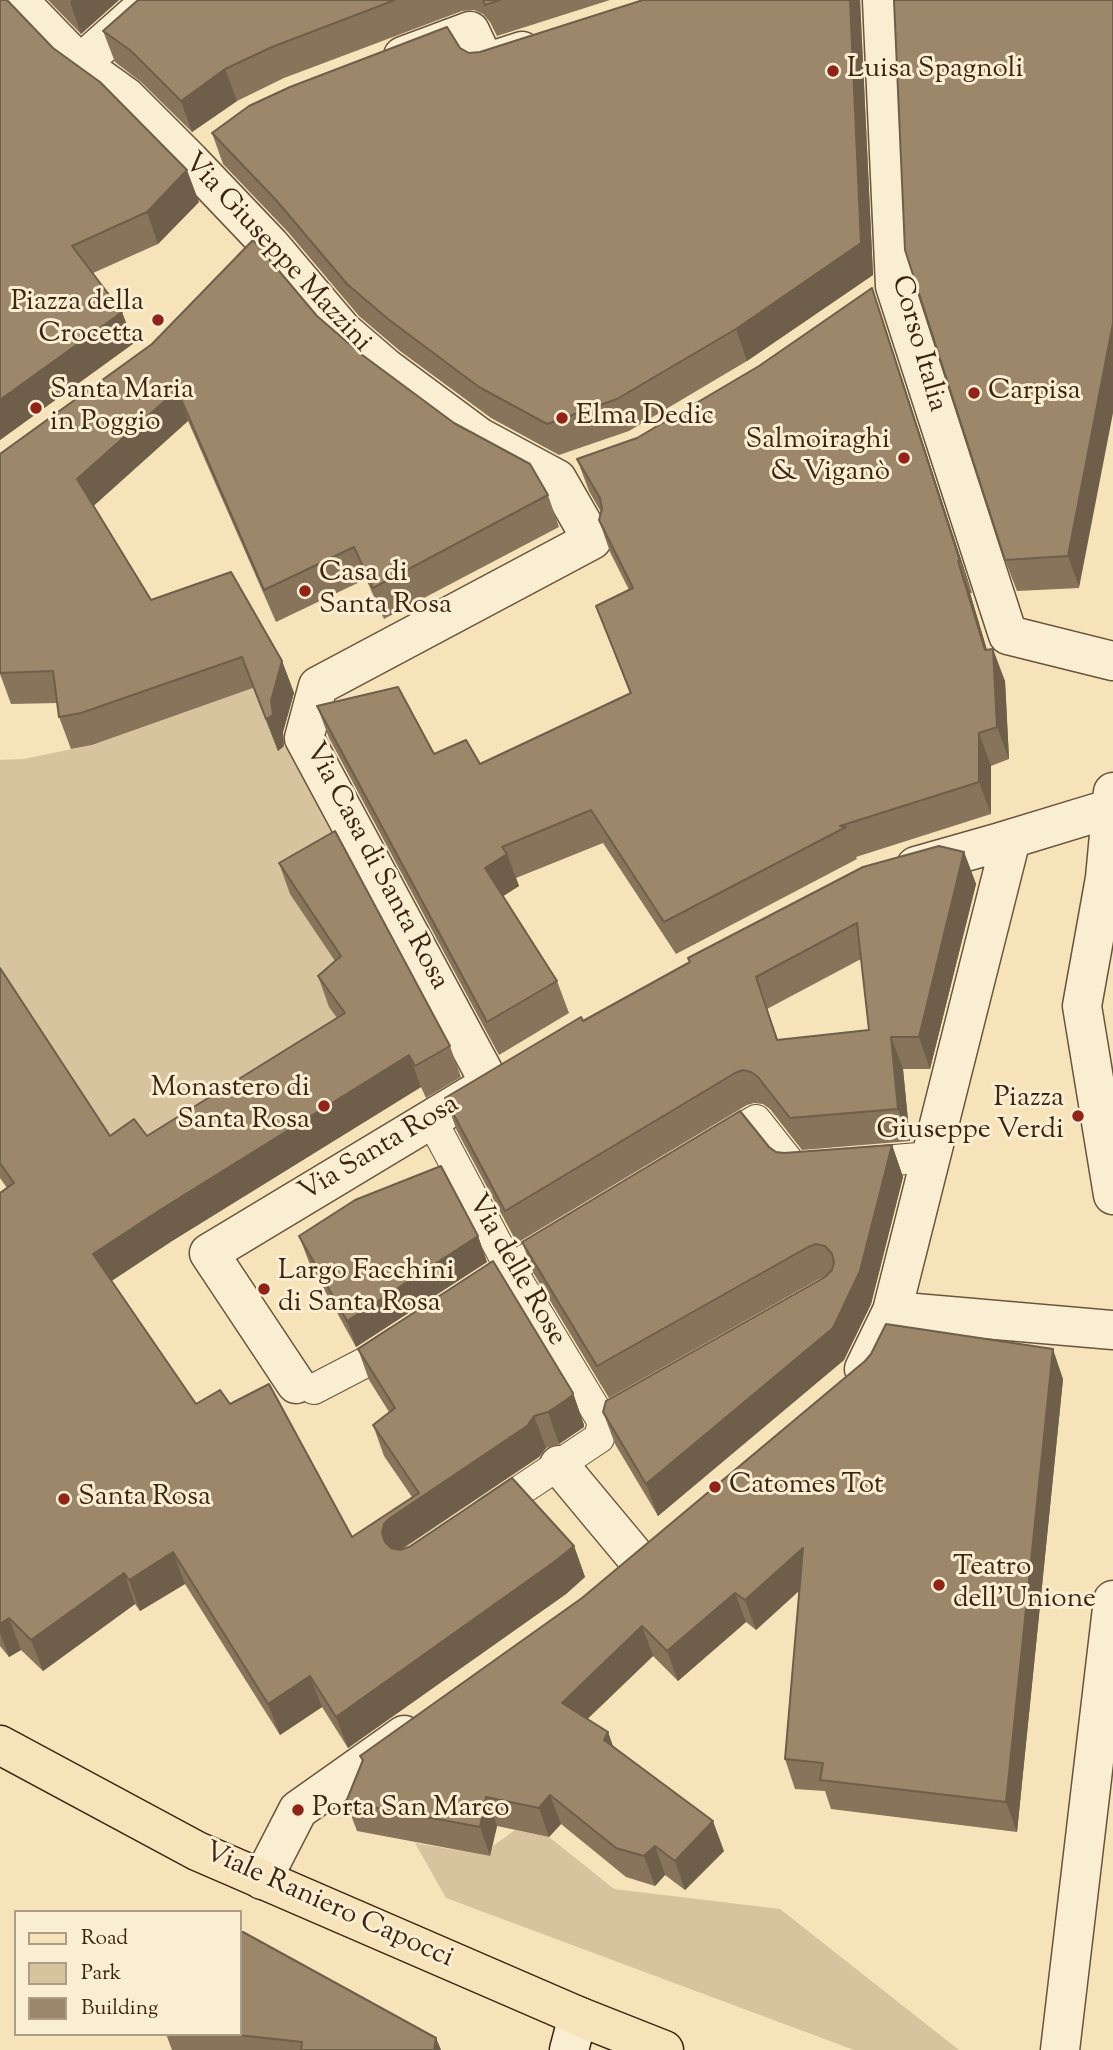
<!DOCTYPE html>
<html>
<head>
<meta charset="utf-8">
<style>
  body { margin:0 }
  #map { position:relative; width:1113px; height:2050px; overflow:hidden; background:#f6e3ba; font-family:"Sorts Mill Goudy",serif }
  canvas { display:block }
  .legend { position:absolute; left:14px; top:1910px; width:228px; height:126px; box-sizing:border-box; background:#f9edd2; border:2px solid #ae9d86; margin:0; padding:9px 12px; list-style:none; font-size:21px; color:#3d2413 }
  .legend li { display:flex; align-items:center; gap:14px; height:35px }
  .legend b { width:35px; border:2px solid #ae9d86 }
</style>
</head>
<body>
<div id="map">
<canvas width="1113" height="2050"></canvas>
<ul class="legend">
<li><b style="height:9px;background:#f6e3ba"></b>Road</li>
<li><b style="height:19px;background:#d7c39e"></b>Park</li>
<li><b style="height:19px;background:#9d876a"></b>Building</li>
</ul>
</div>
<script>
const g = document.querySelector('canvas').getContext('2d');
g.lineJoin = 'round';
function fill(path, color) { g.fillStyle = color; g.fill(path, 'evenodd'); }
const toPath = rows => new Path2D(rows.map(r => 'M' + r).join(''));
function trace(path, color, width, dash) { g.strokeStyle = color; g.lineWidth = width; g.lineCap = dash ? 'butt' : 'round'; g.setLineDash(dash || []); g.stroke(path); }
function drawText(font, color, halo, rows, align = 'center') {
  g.font = font + ' "Sorts Mill Goudy",serif'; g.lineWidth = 6; g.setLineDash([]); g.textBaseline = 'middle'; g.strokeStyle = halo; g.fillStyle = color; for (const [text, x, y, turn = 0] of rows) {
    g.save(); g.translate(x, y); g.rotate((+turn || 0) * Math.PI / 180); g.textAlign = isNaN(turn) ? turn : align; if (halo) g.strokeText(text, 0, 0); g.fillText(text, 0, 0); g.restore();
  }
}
const green = toPath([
  [253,688,278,750,295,738,358,856,353,987,357,1045,122,1167,0,982,0,760,24,759,92,745],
  [515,1830,549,1837,614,1889,780,1909,959,2050,854,2050,446,1898,415,1843,490,1856,493,1846]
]);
const lane = toPath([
  [431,1119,510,1268,603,1422],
  [717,1144,756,1120,794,1168,815,1167],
  [858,1163,931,1157],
  [466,1297,563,1236],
  [314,1389,364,1363,398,1341],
  [488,1512,599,1438,603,1422,642,1400]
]);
const street = toPath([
  [18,0,80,64,126,97,190,161,271,246,343,331,386,368,479,437,557,479],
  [882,0,895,286,1008,635,1113,661],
  [403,56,470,31,485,63,522,51],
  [80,64,152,0],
  [1113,792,1105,878,1082,1006,1113,1195],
  [1011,839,892,1311,1113,1330],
  [916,866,997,843,1112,808],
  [490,1084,304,738,318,686,592,540,557,479],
  [864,1369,892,1311],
  [296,1384,209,1253,493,1082],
  [559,1465,639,1561],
  [262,1880,298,1810,404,1735],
  [1060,2050,1113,1600]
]);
const secondary = toPath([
  [569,2050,578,2016]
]);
const primary = toPath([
  [0,1745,197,1851,578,2016,664,2050]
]);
const wall = toPath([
  [0,0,199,202,158,244,93,273,134,343,0,440],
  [48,0,119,0,81,34],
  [138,0,610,0,497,36,490,22,483,14,474,10,462,11,284,78,237,101,192,132,141,82,115,62,103,31],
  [860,0,873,275,747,361,629,431,559,455,491,418,400,351,359,316,288,232,223,164,212,133,460,48,469,53,480,52],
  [894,0,1079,588,1017,591,1005,560],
  [317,316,361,354,548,495,559,527,384,619,366,579,276,622,188,421,93,506,151,600,282,661,294,693,283,732,284,746,278,751,253,688,92,745,71,749,59,717,57,703,11,704,0,674,0,454],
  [883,321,972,593,970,593,987,650,1005,681,1009,759,991,766,991,814,856,857,857,859,676,954,603,843,516,878,519,886,503,896,557,981,569,1013,499,1055,329,738,317,706,434,754,480,764,630,694,596,606,629,590,610,552,599,520,601,512,589,491,577,459,637,438],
  [964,852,976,884,930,1069,903,1069,910,1141,802,1150,770,1109,763,1104,754,1103,747,1105,517,1243,457,1131,445,1098,690,962,688,958],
  [861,959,869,1030,778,1040,767,1009],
  [279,863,450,1046,461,1077,426,1098,421,1087,172,1241,111,1281,196,1404,230,1404,352,1537,412,1497,384,1456,373,1425,389,1412,369,1380,358,1349,573,1393,584,1425,584,1427,559,1444,546,1448,539,1457,401,1550,574,1546,585,1577,566,1594,348,1748,322,1707,280,1735,185,1584,140,1611,135,1604,43,1671,21,1650,9,1657,0,1646,0,1193,7,1188,0,1178,0,968,110,1136,147,1136,337,1018,329,1007,318,976,335,961,290,894],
  [892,1145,903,1177,871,1304,844,1360,658,1516,615,1444,603,1412,824,1277,819,1279,609,1398,534,1274,522,1242,769,1147,776,1152,784,1153],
  [299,1236,478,1236,487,1262,356,1347,309,1262],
  [1063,1379,1017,1832,831,1809,825,1791,795,1789,785,1759,799,1591,756,1630,746,1622,678,1681,653,1656,587,1719,608,1732,613,1746,724,1851,685,1890,665,1875,655,1886,626,1877,561,1824,549,1837,497,1826,490,1856,357,1831,346,1802,362,1761,360,1756],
  [166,2034,240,2034,436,2038,441,2050,172,2050]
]);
const shadedWall = toPath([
  [72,0,119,0,81,34,70,2],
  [850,0,860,0,873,275,747,361,736,329],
  [225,69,237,101,192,132,181,101],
  [187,170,199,202,158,244,147,212],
  [872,288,883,321,972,593,960,561],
  [122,312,134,343,0,440,0,400],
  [1113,323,1113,413,1079,588,1068,556],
  [177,390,188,421,88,511,77,479],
  [958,561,970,593,995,677,993,649,1005,681,1009,759,997,727,985,650],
  [282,661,294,693,283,732,284,746,278,751,266,719],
  [979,733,991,766,991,814,979,782],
  [964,852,976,884,930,1069,919,1037],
  [507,854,519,886,497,900,485,868],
  [891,1037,903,1069,910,1141,898,1109],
  [409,1055,421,1087,172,1241,104,1286,93,1254,160,1210],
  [892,1145,903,1177,871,1304,844,1360,658,1516,646,1484,833,1328],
  [478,1236,487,1262,356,1347,347,1321],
  [1053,1349,1063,1379,1017,1832,1006,1802],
  [573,1393,584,1425,584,1427,559,1444,548,1412],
  [534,1416,546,1448,539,1457,401,1549,394,1564,382,1533,384,1524,390,1518],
  [574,1546,585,1577,566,1594,348,1748,336,1717],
  [803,1548,813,1578,756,1630,745,1600],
  [173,1552,185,1584,140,1611,129,1580],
  [124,1573,135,1604,43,1671,31,1640],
  [735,1593,746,1622,678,1681,667,1651],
  [9,1618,21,1650,9,1657,0,1633,0,1624],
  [642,1626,653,1656,573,1733,562,1703],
  [310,1676,322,1707,280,1735,268,1704],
  [608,1732,618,1762,604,1740],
  [550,1795,561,1824,549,1837,539,1808],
  [486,1797,497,1826,490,1856,480,1827],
  [713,1821,724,1851,685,1890,675,1861],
  [655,1846,665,1875,655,1886,644,1856],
  [436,2038,441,2050,434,2050]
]);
const building = toPath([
  [0,0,7,0,53,48,100,82,187,170,147,212,72,246,122,312,0,400,0,0],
  [138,0,395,0,272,47,225,69,181,101,130,50,103,31,138,0],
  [483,0,500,0,485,5,483,0],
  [643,0,850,0,861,243,736,329,617,399,547,424,479,387,388,319,347,284,276,200,212,133,249,106,290,87,447,27,460,48,469,53,480,52,643,0],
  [894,0,1113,0,1113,323,1068,556,1005,560,905,250,894,0],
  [253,240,317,316,361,354,454,423,530,464,548,495,373,588,354,547,264,590,177,390,77,479,151,600,231,572,282,661,271,701,273,715,266,719,242,657,81,713,59,717,53,671,0,673,0,454,152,344,253,240],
  [872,288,960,561,958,561,985,650,993,649,997,727,979,733,979,782,840,826,846,827,664,922,591,810,502,847,507,854,485,868,557,981,487,1022,317,706,398,687,434,754,466,740,480,764,631,693,596,606,633,588,599,520,602,509,600,498,577,459,637,438,759,366,872,288],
  [335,831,450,1046,415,1066,409,1055,160,1210,93,1254,196,1404,220,1390,230,1404,269,1384,352,1537,419,1493,373,1425,395,1408,358,1349,493,1261,573,1393,572,1396,548,1412,534,1416,527,1426,390,1518,384,1524,382,1533,385,1542,391,1548,400,1550,409,1547,512,1478,574,1546,554,1562,336,1717,310,1676,268,1704,173,1552,129,1580,124,1573,31,1640,9,1618,0,1624,0,1193,14,1183,0,1163,0,968,110,1136,134,1119,147,1136,345,1013,318,976,341,956,279,863,335,831],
  [939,846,964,852,919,1037,891,1037,898,1109,790,1118,758,1077,751,1072,743,1070,735,1073,505,1211,445,1098,581,1017,583,1021,690,962,688,958,863,867,939,846],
  [857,923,869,1030,777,1040,756,977,857,923],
  [740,1111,769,1147,776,1152,784,1153,892,1145,860,1271,833,1328,646,1484,603,1412,606,1401,825,1277,832,1270,834,1263,832,1254,825,1246,816,1244,808,1247,597,1366,522,1242,740,1111],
  [441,1166,478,1236,347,1321,299,1236,355,1200,441,1166],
  [886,1324,1053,1349,1006,1802,820,1780,823,1763,785,1759,803,1548,745,1600,735,1593,667,1651,642,1626,562,1703,608,1732,604,1740,713,1821,675,1861,655,1846,644,1856,616,1848,550,1795,539,1808,486,1797,480,1827,346,1802,363,1760,360,1756,582,1598,865,1361,871,1354,886,1324],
  [240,1932,243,1932,436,2038,434,2050,301,2050,302,2042,229,2034,240,2034,240,1932]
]);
const markers = [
  [833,71,7,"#8f2418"],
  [158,320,7,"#8f2418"],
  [974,393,7,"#8f2418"],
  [36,408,7,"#8f2418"],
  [562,418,7,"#8f2418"],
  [904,458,7,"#8f2418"],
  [305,591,7,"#8f2418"],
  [324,1106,7,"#8f2418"],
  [1078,1116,7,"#8f2418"],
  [264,1289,7,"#8f2418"],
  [715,1487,7,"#8f2418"],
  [64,1499,7,"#8f2418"],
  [939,1585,7,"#8f2418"],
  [298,1810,7,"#8f2418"]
];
const poiNames = [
  ["Luisa Spagnoli",847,71],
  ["Piazza della",144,304,"right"],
  ["Crocetta",144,336,"right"],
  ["Santa Maria",50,392],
  ["in Poggio",50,424],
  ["Carpisa",988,393],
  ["Elma Dedic",576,418],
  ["Salmoiraghi",890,442,"right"],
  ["& Viganò",890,474,"right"],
  ["Casa di",319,575],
  ["Santa Rosa",319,607],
  ["Monastero di",310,1090,"right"],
  ["Santa Rosa",310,1122,"right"],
  ["Piazza",1064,1100,"right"],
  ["Giuseppe Verdi",1064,1132,"right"],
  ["Largo Facchini",278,1273],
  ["di Santa Rosa",278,1305],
  ["Catomes Tot",729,1487],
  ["Santa Rosa",78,1499],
  ["Teatro",953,1569],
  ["dell'Unione",953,1601],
  ["Porta San Marco",312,1810]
];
const streetNames = [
  ["Via Giuseppe Mazzini",276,254,47],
  ["Corso Italia",917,344,74],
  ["Via Casa di Santa Rosa",375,867,62],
  ["Via Santa Rosa",380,1150,-31],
  ["Via delle Rose",515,1271,60],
  ["Viale Raniero Capocci",328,1907,24]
];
fill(green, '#d7c39e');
trace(lane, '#6b543d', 32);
trace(street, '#6b543d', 41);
trace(secondary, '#3d2413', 41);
trace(primary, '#3d2413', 41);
trace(lane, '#f9edd2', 30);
trace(street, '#f9edd2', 38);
trace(secondary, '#f9edd2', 38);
trace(primary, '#f6e3ba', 38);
fill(wall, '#87745b');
fill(shadedWall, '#6e5e4a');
fill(building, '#9d876a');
trace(building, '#6e5e4a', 2);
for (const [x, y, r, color] of markers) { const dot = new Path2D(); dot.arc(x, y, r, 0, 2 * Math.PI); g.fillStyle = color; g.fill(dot); trace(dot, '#f9edd2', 2.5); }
drawText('28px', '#3d2413', '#f9edd2', poiNames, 'left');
drawText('28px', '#3d2413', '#f9edd2', streetNames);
</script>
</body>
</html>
